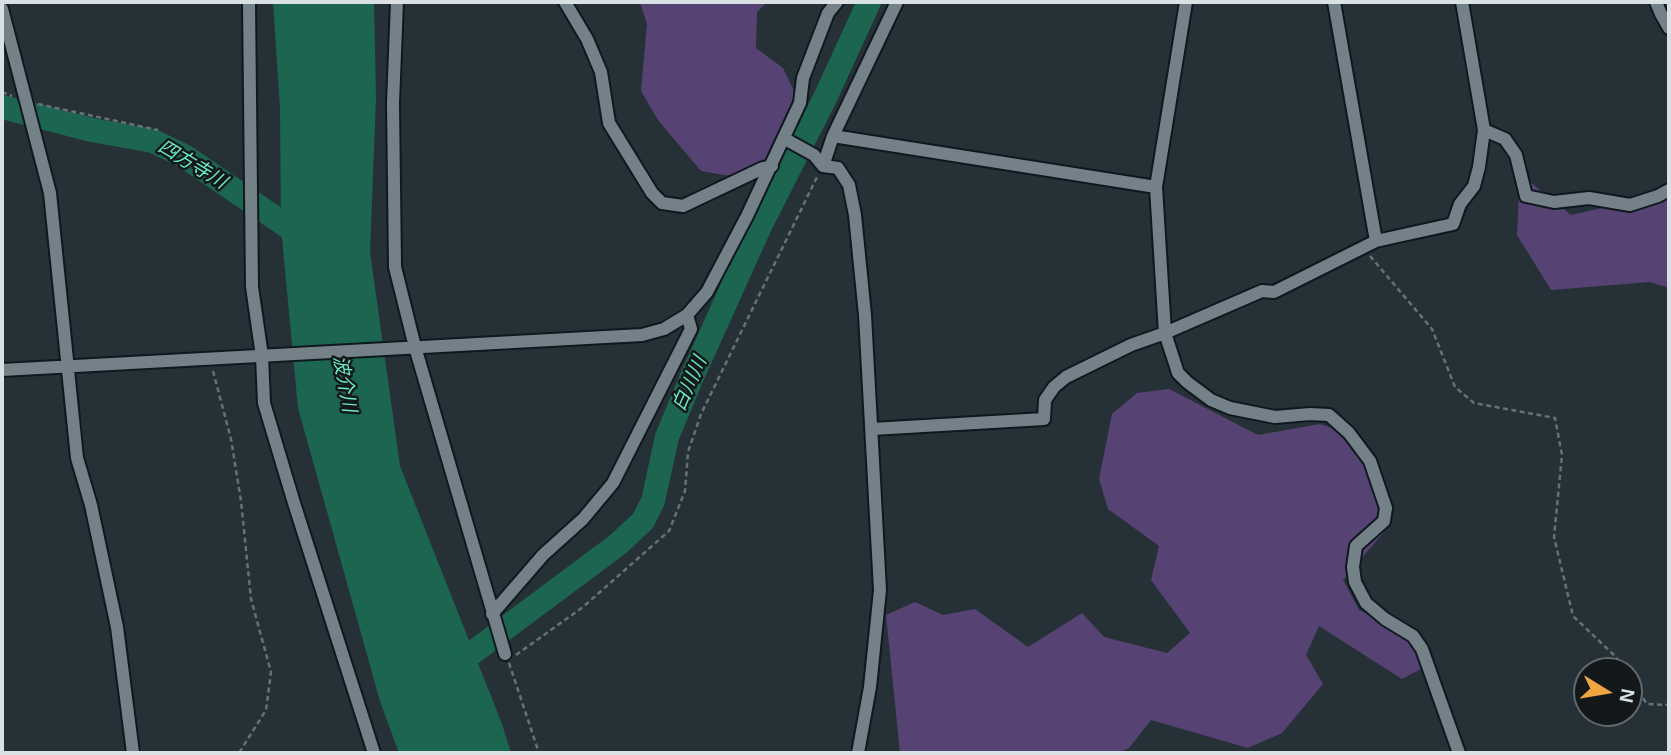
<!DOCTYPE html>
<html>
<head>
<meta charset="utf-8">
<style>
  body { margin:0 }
  #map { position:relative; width:1671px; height:755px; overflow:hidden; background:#263137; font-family:Helvetica,sans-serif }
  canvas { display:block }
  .frame { position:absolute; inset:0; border:4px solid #dae1e5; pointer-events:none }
  .north { position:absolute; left:1573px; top:657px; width:70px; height:70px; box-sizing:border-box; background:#13181b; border:2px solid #63686c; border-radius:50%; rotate:101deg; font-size:19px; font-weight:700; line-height:28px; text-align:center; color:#dae1e5 }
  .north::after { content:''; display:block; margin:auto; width:24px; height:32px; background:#f0a63f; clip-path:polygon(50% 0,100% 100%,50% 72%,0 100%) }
</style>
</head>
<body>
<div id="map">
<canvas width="1671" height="755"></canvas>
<div class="frame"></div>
<div class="north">N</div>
</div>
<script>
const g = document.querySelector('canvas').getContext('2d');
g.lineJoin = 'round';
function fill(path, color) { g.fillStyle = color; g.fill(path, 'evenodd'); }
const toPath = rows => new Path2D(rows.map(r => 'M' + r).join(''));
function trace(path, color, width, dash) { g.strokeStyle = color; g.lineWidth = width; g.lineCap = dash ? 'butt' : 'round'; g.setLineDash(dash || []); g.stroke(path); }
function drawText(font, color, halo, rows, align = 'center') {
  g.font = font + ' Helvetica,"Noto Sans JP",sans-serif'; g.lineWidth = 5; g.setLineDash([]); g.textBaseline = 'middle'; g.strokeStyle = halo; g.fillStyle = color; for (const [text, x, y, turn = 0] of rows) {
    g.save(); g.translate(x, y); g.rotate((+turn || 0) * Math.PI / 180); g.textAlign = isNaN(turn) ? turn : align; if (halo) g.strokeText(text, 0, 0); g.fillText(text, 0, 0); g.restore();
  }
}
const green = toPath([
  [640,2,767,2,757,12,756,48,783,68,798,99,782,135,765,161,736,177,701,171,658,120,641,91,647,24],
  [1520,174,1571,215,1669,193,1669,288,1650,282,1551,290,1517,235],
  [1169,389,1258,435,1320,424,1349,434,1386,490,1390,525,1343,580,1359,610,1418,634,1432,663,1402,679,1319,626,1306,655,1323,684,1282,733,1248,748,1151,720,1129,748,1118,753,900,753,886,615,915,602,943,615,975,609,1028,647,1082,613,1104,637,1167,653,1190,633,1151,580,1159,546,1108,509,1099,479,1112,414,1137,393]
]);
const water = toPath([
  [273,2,374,2,376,98,370,252,400,466,502,724,511,753,399,753,380,701,298,408,281,227,280,108]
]);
const river = toPath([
  [2,107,92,130,153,141,184,156,309,241],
  [448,671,617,545,643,521,653,501,667,437,691,379,760,226,825,98,869,2]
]);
const path = toPath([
  [2,92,12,96],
  [38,104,158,130],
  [1370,256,1432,329,1455,387,1474,403,1555,418,1562,455,1554,537,1573,616,1616,657,1625,671],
  [213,371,231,439,241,501,251,599,271,672,266,710,239,753],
  [516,655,583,607,669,531,685,491,688,452,701,414,818,175],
  [509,663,539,753],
  [1629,677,1647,704,1669,705]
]);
const minor = toPath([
  [249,2,252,287,262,356,264,403,294,503,374,753],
  [397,2,393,103,395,267,415,347,505,654],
  [565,2,587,39,601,72,609,123,652,193,662,203,683,206,763,168,772,166],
  [1186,2,1156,187,1165,333,1178,373,1187,382,1211,400,1230,408,1275,417,1310,414,1329,415,1349,433,1370,461,1386,508,1384,521,1356,546,1353,567,1355,582,1366,603,1385,619,1413,636,1422,649,1459,753],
  [1334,2,1376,241],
  [1462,2,1484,130],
  [1656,2,1661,14,1669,28],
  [2,9,50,193,77,458,91,505,117,627,133,753],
  [833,136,1156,187],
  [785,139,814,155,823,166,838,168,849,185,855,215,865,315,880,590,870,687,858,753],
  [823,166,833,136,897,2],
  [2,370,642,335,664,329,687,315,707,292,747,216,800,103,803,78,828,13,837,2],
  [872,429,1044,419,1045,400,1054,387,1066,377,1131,345,1165,333,1262,291,1274,292,1376,241,1453,224,1460,204,1474,186,1479,167,1484,130,1505,139,1516,155,1526,196,1554,202,1589,198,1630,205,1658,196,1669,190],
  [492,614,543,555,583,519,613,483,691,329,687,315]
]);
const waterNames = [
  ["四方寺川",192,165,31],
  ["波介川",344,384,80],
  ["白川川",690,384,-66]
];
fill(green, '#574373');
fill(water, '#1c6651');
trace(river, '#1c6651', 24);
trace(minor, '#0e181f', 16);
trace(path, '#677176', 2.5, [5, 3.5]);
trace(minor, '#758189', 12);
drawText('italic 19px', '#6aecc4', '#13181b', waterNames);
</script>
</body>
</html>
